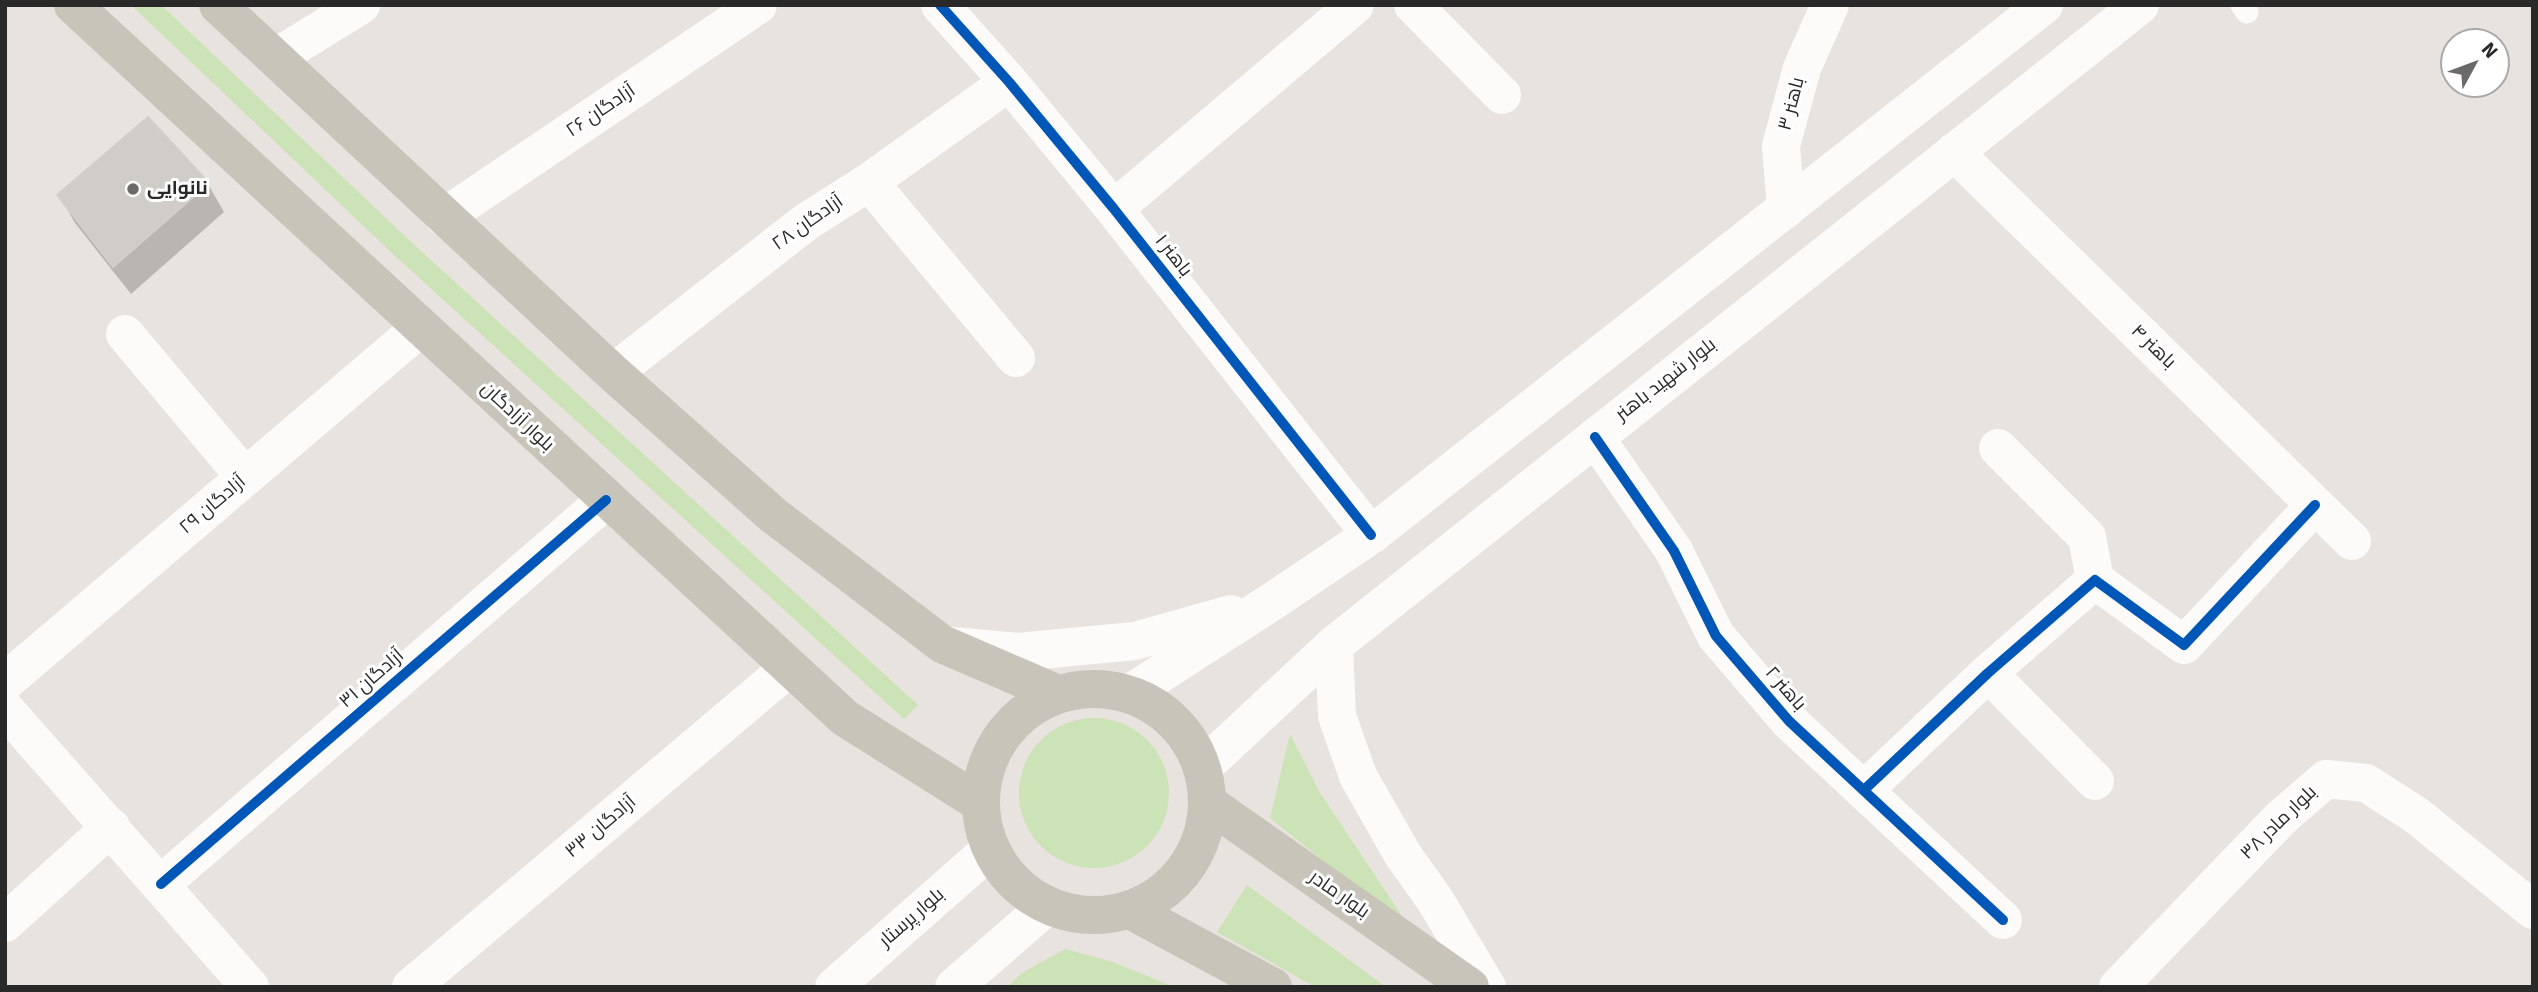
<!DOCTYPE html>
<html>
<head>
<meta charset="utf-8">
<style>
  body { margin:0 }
  #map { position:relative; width:2538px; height:992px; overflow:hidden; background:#e8e3de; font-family:Signika,sans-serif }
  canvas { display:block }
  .frame { position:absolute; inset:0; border:7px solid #292929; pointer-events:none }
  .north { position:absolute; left:2440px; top:28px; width:70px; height:70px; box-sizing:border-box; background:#fff; border:2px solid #a9a9a9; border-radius:50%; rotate:49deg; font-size:19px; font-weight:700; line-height:28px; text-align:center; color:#292929 }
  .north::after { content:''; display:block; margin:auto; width:24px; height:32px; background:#6c6a68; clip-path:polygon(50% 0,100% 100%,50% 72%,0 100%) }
</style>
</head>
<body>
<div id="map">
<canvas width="2538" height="992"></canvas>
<div class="frame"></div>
<div class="north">N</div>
</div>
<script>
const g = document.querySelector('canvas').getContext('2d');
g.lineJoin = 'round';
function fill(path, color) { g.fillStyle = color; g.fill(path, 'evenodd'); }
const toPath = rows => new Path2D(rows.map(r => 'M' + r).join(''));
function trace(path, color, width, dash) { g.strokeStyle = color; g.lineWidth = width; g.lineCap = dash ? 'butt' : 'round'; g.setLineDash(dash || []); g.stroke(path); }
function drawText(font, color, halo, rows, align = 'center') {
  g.font = font + ' Signika,Cairo,sans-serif'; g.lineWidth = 6; g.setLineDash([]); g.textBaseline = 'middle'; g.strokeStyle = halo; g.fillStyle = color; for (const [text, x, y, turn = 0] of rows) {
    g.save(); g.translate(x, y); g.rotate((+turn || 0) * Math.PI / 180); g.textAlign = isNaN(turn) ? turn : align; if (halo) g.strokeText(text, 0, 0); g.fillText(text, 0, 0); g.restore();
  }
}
const green = toPath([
  [131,5,161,5,409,240,918,705,904,719,394,255],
  '1019 793a75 75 0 1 1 150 0a75 75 0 1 1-150 0Z',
  [1290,734,1320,793,1414,934,1270,818],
  [1247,885,1386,987,1315,987,1217,932],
  [1065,949,1113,962,1174,987,1007,987,1022,973]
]);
const shadow = toPath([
  [148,119,208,184,224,212,131,294,75,223,59,195]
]);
const building = toPath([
  [148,117,209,183,113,267,57,195,148,117]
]);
const service = toPath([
  [2242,5,2247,12]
]);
const minor = toPath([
  [940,5,1009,82,1114,209,1371,535],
  [1413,5,1502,95],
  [275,58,361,5],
  [1954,152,2352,541],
  [869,182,1016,358],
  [1114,209,1355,5],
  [1786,209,1781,146,1802,68,1830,5],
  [444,217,758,5],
  [125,334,245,477],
  [613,373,806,222,869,182,1009,82],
  [1595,437,1674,551,1716,636,1789,721,2003,920],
  [1998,448,2087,537,2095,580],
  [1988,673,2095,781],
  [5,682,420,328],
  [5,709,250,987],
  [1864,790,1988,673,2095,580,2184,645,2315,505],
  [161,884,606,500],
  [5,923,111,827],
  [411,987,790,667],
  [2118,987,2281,818,2326,779,2366,783,2416,815,2533,910]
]);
const secondary = toPath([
  [1334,645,1337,716,1358,776,1403,855,1435,900,1487,987],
  [953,646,1018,652,1135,641,1231,614],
  [1129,694,1273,601,1371,535,2044,5],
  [1203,767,1334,645,2140,5],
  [834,987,991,849],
  [954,987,1047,906]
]);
const primary = toPath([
  [73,5,845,718,980,803],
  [218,5,613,373,773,515,942,644,1058,694],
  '981 802a113 113 0 1 1 226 0a113 113 0 1 1-226 0Z',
  [1208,803,1470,987],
  [1130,910,1273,987]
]);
const cycleway = toPath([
  [940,5,1009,82,1114,209,1371,535],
  [1595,437,1674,551,1716,636,1789,721,2003,920],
  [1864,790,1988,673,2095,580,2184,645,2315,505],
  [161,884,606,500]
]);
const markers = [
  [133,189,7,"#6c6a68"]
];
const streetNames = [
  ["باهنر ۳",1792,104,-75],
  ["آزادگان ۲۶",601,111,-34],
  ["آزادگان ۲۸",808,223,-35],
  ["باهنر ۱",1173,256,52],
  ["باهنر ۴",2153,347,44],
  ["بلوار شهید باهنر",1666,380,-38],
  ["بلوار آزادگان",517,417,43],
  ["آزادگان ۲۹",213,505,-40],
  ["آزادگان ۳۱",372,679,-41],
  ["باهنر ۲",1785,689,49],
  ["بلوار مادر ۳۸",2279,823,-44],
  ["آزادگان ۳۳",601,827,-40],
  ["بلوار مادر",1339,895,35],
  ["بلوار پرستار",912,918,-41]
];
const poiNames = [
  ["نانوایی",147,189]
];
fill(green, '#cce2b7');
fill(shadow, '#0003');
fill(building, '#d0cdc9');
trace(building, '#d2cfca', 2);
trace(service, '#fcfbfa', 23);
trace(minor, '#fcfbfa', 38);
trace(secondary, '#fcfbfa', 38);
trace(primary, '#c9c4b9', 38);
trace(cycleway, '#0057b8', 10);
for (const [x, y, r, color] of markers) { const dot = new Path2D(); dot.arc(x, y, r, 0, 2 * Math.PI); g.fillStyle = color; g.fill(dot); trace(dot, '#fff', 2.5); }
drawText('19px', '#292929', '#fff', streetNames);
drawText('bold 19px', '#292929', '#fff', poiNames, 'left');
</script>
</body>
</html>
